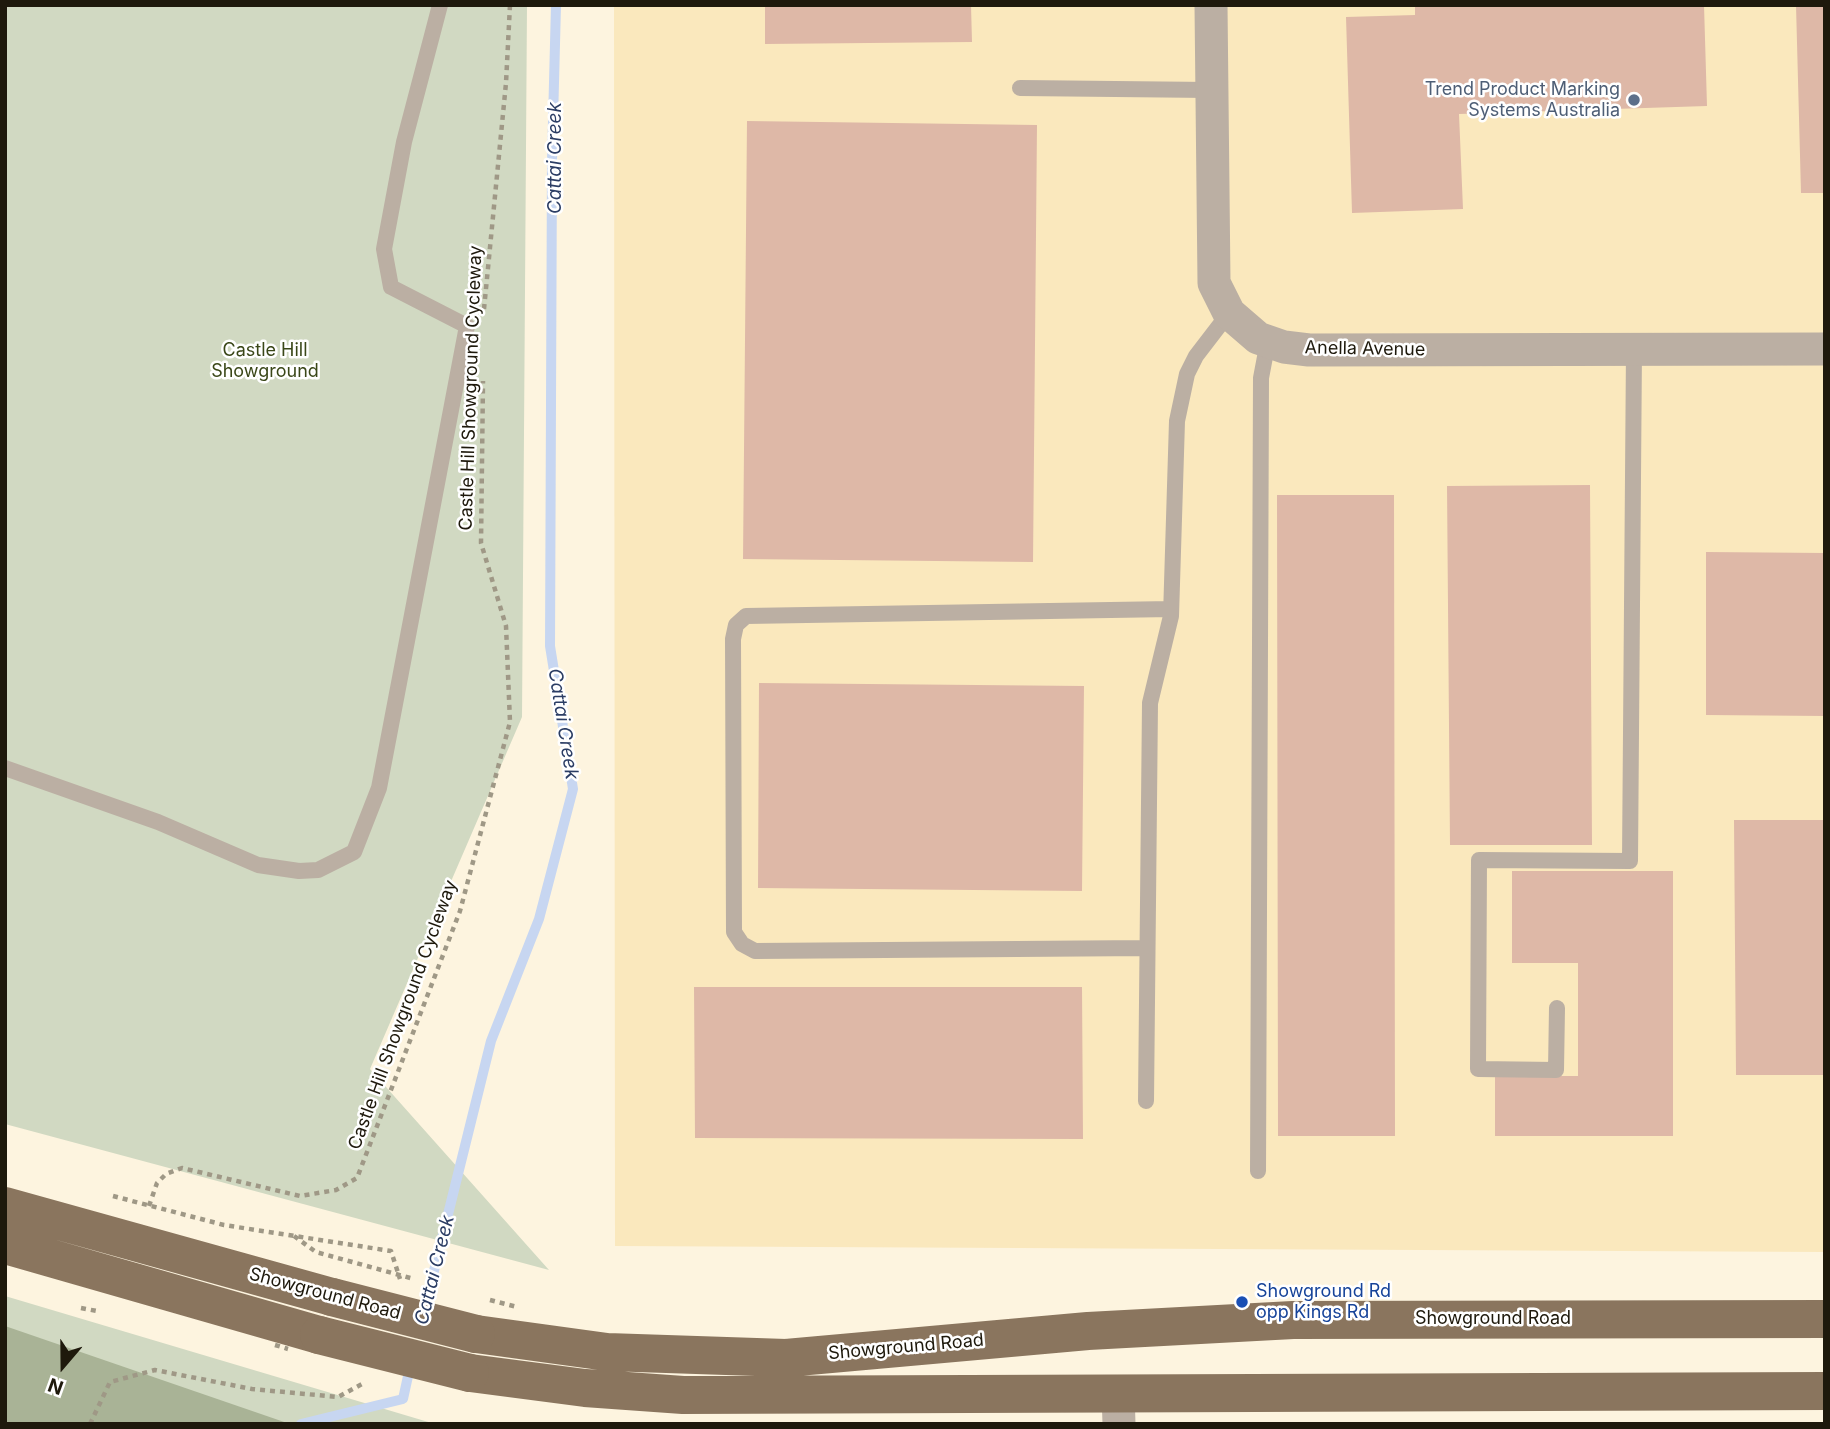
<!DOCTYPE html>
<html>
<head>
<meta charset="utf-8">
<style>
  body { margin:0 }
  #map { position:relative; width:1830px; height:1429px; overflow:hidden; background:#fdf4df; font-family:Inter,sans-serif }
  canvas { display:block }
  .frame { position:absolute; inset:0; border:7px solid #1e190c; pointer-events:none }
  .north { position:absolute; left:28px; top:1331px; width:70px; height:70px; -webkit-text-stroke:5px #fff; paint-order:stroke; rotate:200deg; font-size:19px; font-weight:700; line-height:28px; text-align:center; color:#1e190c }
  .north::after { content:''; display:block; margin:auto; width:24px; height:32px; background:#1e190c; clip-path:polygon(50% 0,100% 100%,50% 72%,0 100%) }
</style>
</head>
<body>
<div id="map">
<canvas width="1830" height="1429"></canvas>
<div class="frame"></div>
<div class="north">N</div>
</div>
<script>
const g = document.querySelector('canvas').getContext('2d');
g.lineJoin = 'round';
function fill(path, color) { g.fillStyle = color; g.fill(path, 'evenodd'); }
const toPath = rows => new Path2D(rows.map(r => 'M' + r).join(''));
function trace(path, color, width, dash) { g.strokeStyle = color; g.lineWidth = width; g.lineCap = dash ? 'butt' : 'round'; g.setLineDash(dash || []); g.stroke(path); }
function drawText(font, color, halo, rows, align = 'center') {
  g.font = font + ' Inter,sans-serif'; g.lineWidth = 5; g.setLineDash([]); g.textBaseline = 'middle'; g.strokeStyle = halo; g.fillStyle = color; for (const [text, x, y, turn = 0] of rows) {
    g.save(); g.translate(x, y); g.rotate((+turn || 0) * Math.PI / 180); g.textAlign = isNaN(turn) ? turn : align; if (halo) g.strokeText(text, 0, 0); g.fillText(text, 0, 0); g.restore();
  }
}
const built = toPath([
  [614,5,1825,5,1825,1252,615,1246]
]);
const green = toPath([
  [5,5,527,5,522,717,370,1069,549,1270,5,1124],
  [5,1296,435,1424,5,1424]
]);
const forest = toPath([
  [5,1326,290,1424,5,1424]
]);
const stream = toPath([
  [424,1311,491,1041,539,919,573,789,550,646,552,160,556,5],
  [301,1424,403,1399,410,1367]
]);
const building = toPath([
  [765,5,971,5,972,42,765,44],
  [1415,5,1704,5,1707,106,1459,114,1463,209,1352,213,1346,17,1415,15],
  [1796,5,1825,5,1825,193,1801,193],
  [747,121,1037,125,1033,562,743,559],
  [1590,485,1592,845,1450,845,1447,486],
  [1277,495,1394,495,1395,1136,1278,1136],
  [1706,552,1825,553,1825,716,1706,715],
  [759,683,1084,686,1082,891,758,888],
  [1734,820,1825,820,1825,1075,1736,1075],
  [1512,871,1673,871,1673,1136,1495,1136,1495,1076,1578,1076,1578,963,1512,963],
  [694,987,1082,987,1083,1139,695,1138]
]);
const path = toPath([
  [484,309,506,83,510,5],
  [113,1196,224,1225,391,1251,400,1279],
  [149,1206,157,1183,166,1174,182,1168,300,1196,336,1190,357,1178,460,911,510,722,506,626,481,543,483,381],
  [81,1308,97,1311],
  [90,1424,110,1382,155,1370,252,1389,338,1397,364,1383]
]);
const lane = toPath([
  [1020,88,1210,90],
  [5,768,158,822,258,865,299,871,318,870,354,852,379,788,467,326,391,287,384,249,404,142,440,5],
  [1147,948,755,951,742,944,734,932,733,639,736,625,746,616,1171,609],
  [1557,1008,1556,1070,1478,1069,1479,860,1630,861,1634,349],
  [1146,1101,1150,703,1171,616,1177,421,1187,374,1196,356,1229,313],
  [1258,1171,1261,378,1268,341]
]);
const street = toPath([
  [1211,5,1214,283,1229,313,1258,338,1284,347,1309,350,1825,349],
  [1118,1392,1119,1424]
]);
const primary = toPath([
  [5,1206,332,1297],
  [5,1245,319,1335],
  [476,1334,607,1352,786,1358,1088,1331,1293,1320,1825,1319],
  [470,1373,585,1388,683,1395,1825,1391]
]);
const pathBridge = toPath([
  [294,1236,316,1252,414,1279],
  [490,1300,517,1307],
  [275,1345,288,1349]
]);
const primaryBridge = toPath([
  [332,1297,476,1334],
  [319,1335,470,1373]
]);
const markers = [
  [1634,100,7,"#5c6f8a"],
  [1242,1302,7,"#1a4fb4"]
];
const serviceNames = [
  ["Trend Product Marking",1620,90],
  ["Systems Australia",1620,111]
];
const streetNames = [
  ["Anella Avenue",1365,349,1],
  ["Castle Hill Showground Cycleway",471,388,-88],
  ["Castle Hill Showground Cycleway",403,1015,-70],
  ["Showground Road",325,1294,15],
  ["Showground Road",1493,1319],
  ["Showground Road",906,1347,-5]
];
const parkNames = [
  ["Castle Hill",265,351],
  ["Showground",265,372]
];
const transitNames = [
  ["Showground Rd",1256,1292],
  ["opp Kings Rd",1256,1313]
];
const waterNames = [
  ["Cattai Creek",555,158,-90],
  ["Cattai Creek",563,724,81],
  ["Cattai Creek",435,1270,-76]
];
fill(built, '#fae8bd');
fill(green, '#d1d9c2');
fill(forest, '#a9b396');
trace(stream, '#c7d6f1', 10);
fill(building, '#deb8a7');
trace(path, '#9f9886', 4.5, [5, 5]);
trace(lane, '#bbafa3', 16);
trace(street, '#bbafa3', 33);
trace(primary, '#8a755e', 38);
trace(pathBridge, '#9f9886', 4.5, [5, 5]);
trace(primaryBridge, '#8a755e', 38);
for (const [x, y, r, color] of markers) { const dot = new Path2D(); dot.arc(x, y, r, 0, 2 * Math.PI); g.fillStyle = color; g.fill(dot); trace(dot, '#fff', 2.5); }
drawText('18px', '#4e5e75', '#fff', serviceNames, 'right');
drawText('18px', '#1e190c', '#fff', streetNames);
drawText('18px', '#3a4718', '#fff', parkNames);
drawText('18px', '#164399', '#fff', transitNames, 'left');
drawText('italic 19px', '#2b3d64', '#fff', waterNames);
</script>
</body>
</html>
